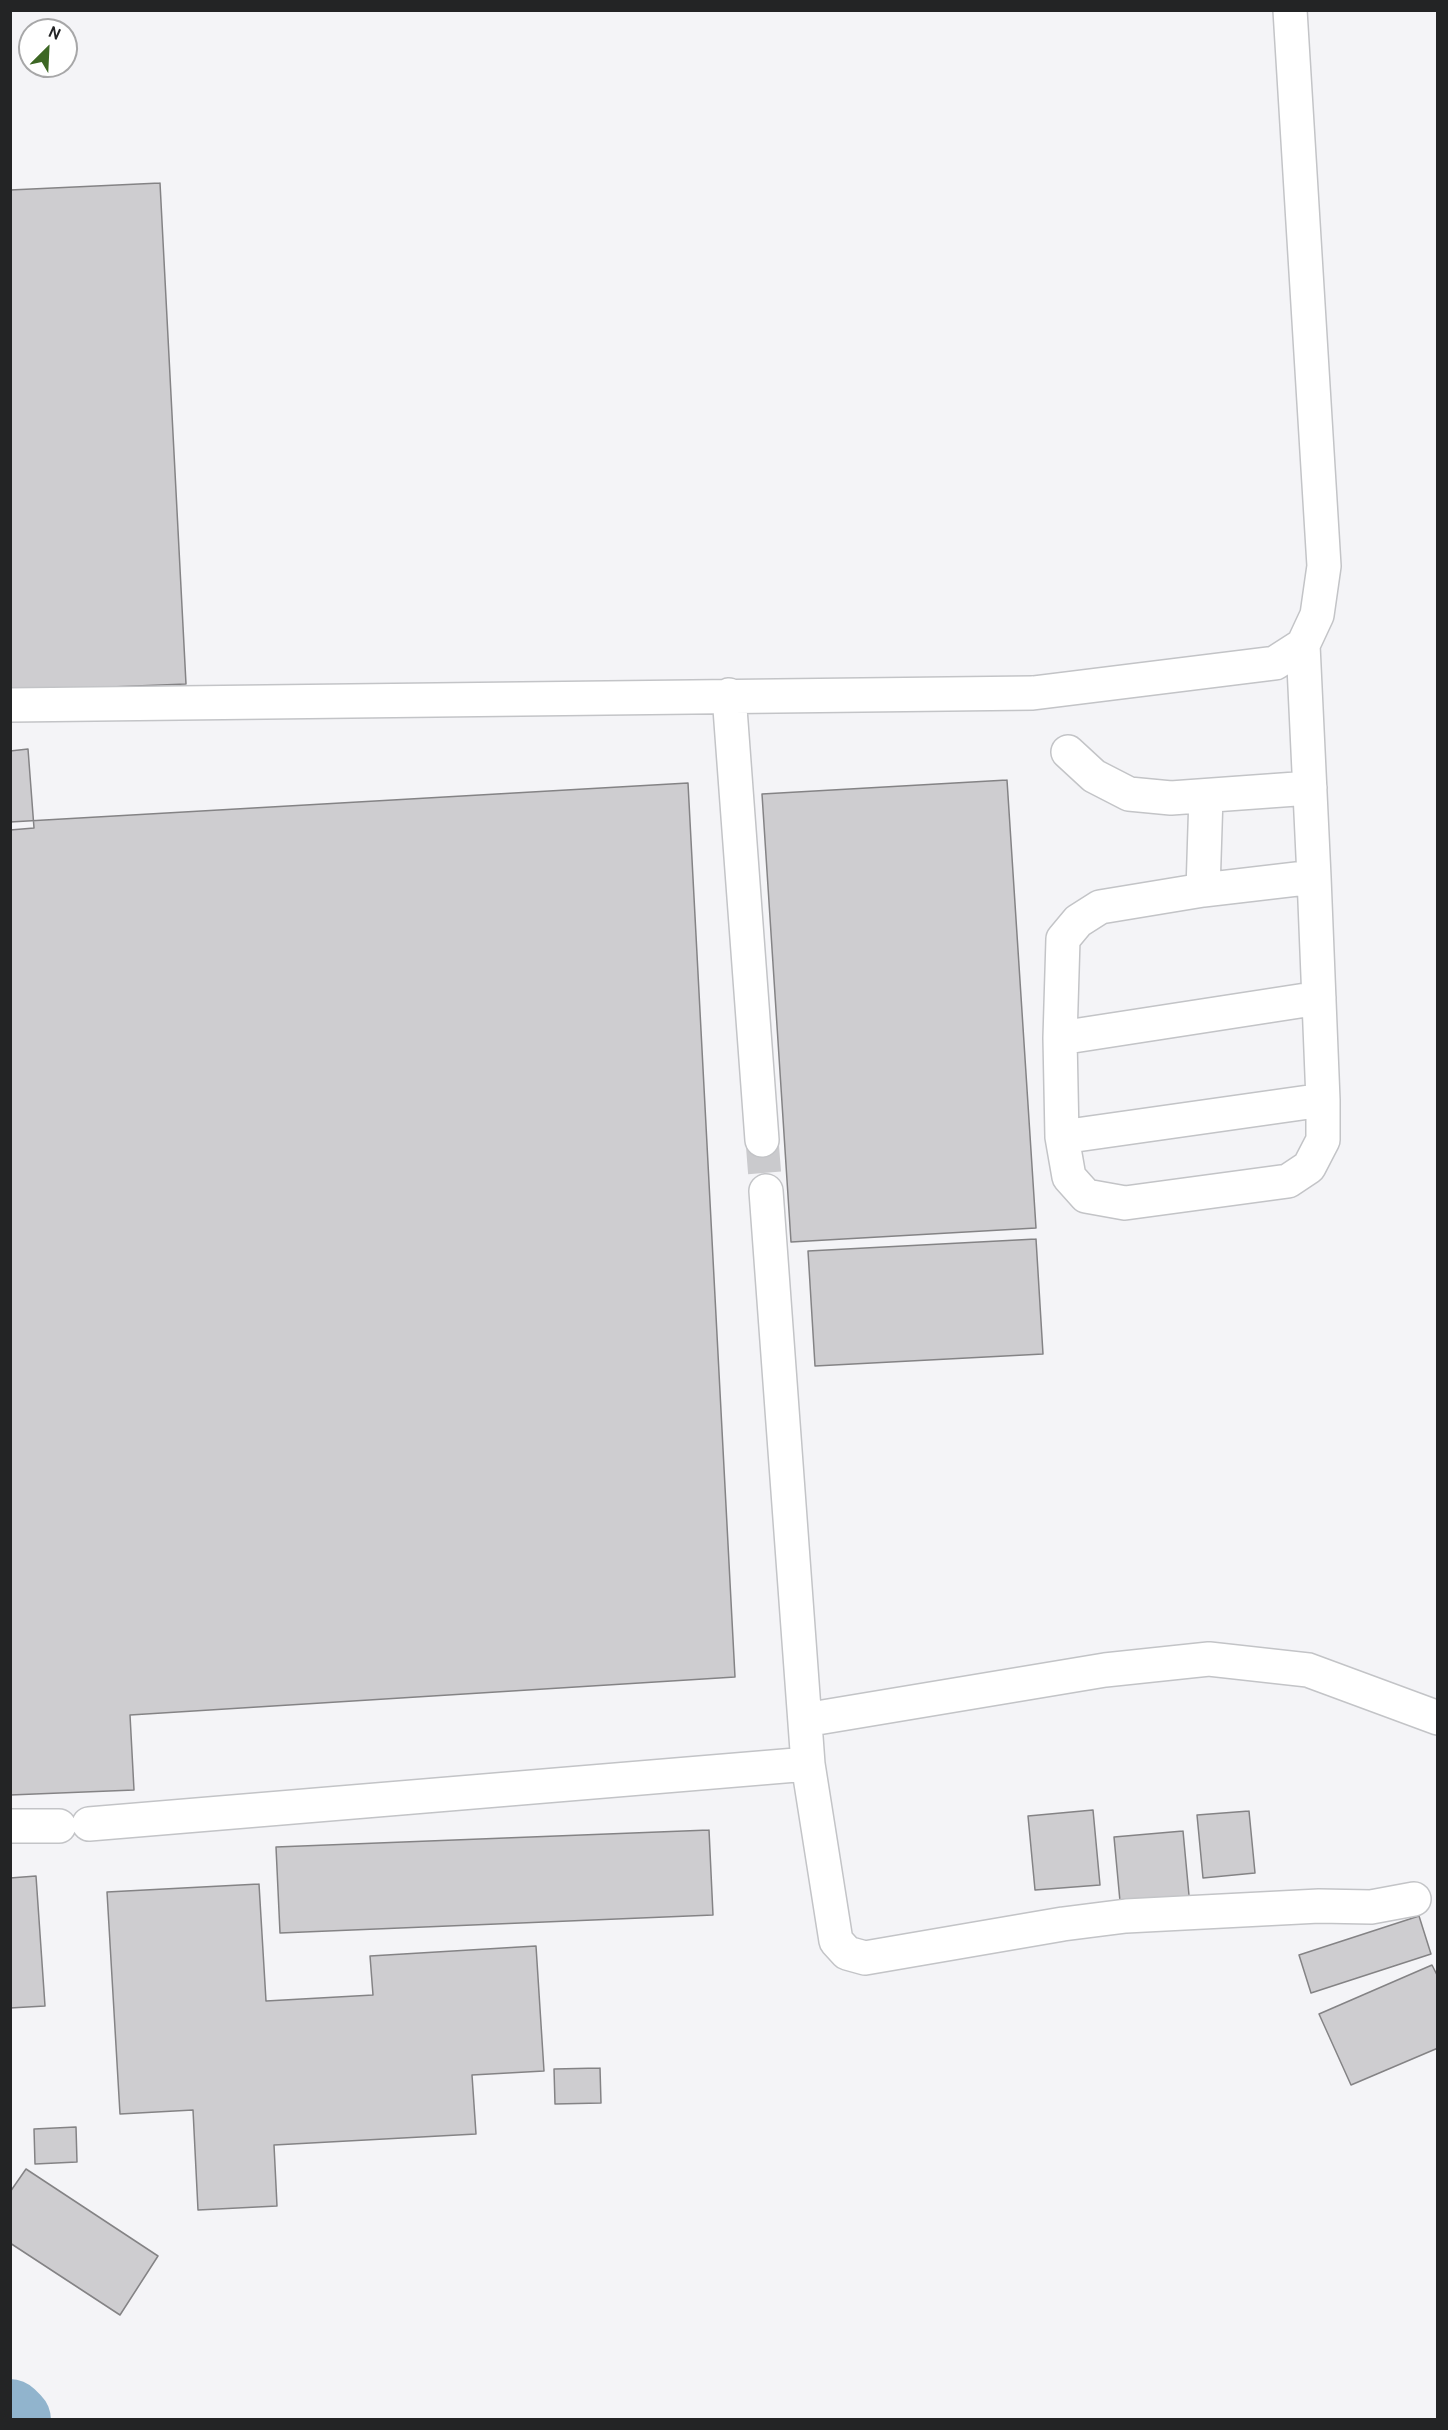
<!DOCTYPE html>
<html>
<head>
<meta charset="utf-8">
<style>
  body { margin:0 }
  #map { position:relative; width:1448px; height:2430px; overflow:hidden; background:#f4f4f7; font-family:Cabin,sans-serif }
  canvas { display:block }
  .frame { position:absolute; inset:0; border:12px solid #232425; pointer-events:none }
  .north { position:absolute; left:18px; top:18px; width:60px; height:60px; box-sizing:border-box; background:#fff; border:2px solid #a7a7a8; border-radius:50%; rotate:24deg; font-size:16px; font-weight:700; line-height:24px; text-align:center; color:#232425 }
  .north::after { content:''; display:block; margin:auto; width:21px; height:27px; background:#3d6724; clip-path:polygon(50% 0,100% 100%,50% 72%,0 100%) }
</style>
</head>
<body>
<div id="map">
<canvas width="1448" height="2430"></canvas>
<div class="frame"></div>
<div class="north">N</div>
</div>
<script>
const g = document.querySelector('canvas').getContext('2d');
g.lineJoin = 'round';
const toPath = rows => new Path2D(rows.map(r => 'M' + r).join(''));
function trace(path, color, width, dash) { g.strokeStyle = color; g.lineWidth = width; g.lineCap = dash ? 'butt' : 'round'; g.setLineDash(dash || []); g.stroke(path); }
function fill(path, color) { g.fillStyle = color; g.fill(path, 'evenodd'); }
const river = toPath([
  [10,2414,16,2420]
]);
const building = toPath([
  [160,183,186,684,10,691,10,190,160,183],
  [28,749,34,828,10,830,10,751,28,749],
  [1007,780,1036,1228,791,1242,762,794,1007,780],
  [688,783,735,1677,130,1715,134,1790,10,1795,10,822,688,783],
  [1036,1239,1043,1354,815,1366,808,1251,1036,1239],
  [1093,1810,1100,1885,1035,1890,1028,1816,1093,1810],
  [1249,1811,1255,1873,1203,1878,1197,1815,1249,1811],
  [709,1830,713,1915,280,1933,276,1847,709,1830],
  [1183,1831,1190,1906,1121,1912,1114,1837,1183,1831],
  [36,1876,45,2006,10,2008,10,1878,36,1876],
  [259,1884,266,2001,373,1995,370,1956,536,1946,544,2071,472,2075,476,2134,274,2145,277,2206,198,2210,193,2110,120,2114,107,1892,259,1884],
  [1419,1916,1431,1954,1311,1993,1299,1955,1419,1916],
  [1432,1965,1438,1977,1438,2048,1351,2085,1319,2014,1432,1965],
  [600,2068,601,2103,555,2104,554,2069,600,2068],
  [76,2127,77,2162,35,2164,34,2129,76,2127],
  [26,2169,158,2256,120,2315,10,2243,10,2192,26,2169]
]);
const minorTunnel = toPath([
  [762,1140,766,1191]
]);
const minor = toPath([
  [1303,645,1314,877,1323,1100,1323,1140,1309,1167,1288,1181,1125,1203,1086,1196,1069,1177,1062,1137,1060,1038,1063,939,1078,921,1100,907,1203,890,1314,877],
  [729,695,762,1140],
  [10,705,1033,693,1275,663,1303,645,1317,615,1324,566,1290,10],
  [1068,752,1094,776,1129,794,1171,798,1310,788],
  [1203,890,1206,796],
  [1060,1038,1319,998],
  [1062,1137,1323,1100],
  [805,1720,1105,1670,1209,1659,1308,1670,1438,1718],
  [808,1764,836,1941,847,1953,865,1958,1063,1924,1126,1916,1319,1906,1371,1907,1414,1899],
  [89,1824,808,1764,766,1191],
  [10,1826,59,1826]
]);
trace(river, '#91b4cd', 70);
fill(building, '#cecdd0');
trace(building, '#848385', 1.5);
trace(minorTunnel, '#cacacd', 33, [33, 16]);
trace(minor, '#c3c4c7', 36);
trace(minor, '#fff', 33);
</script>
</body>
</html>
